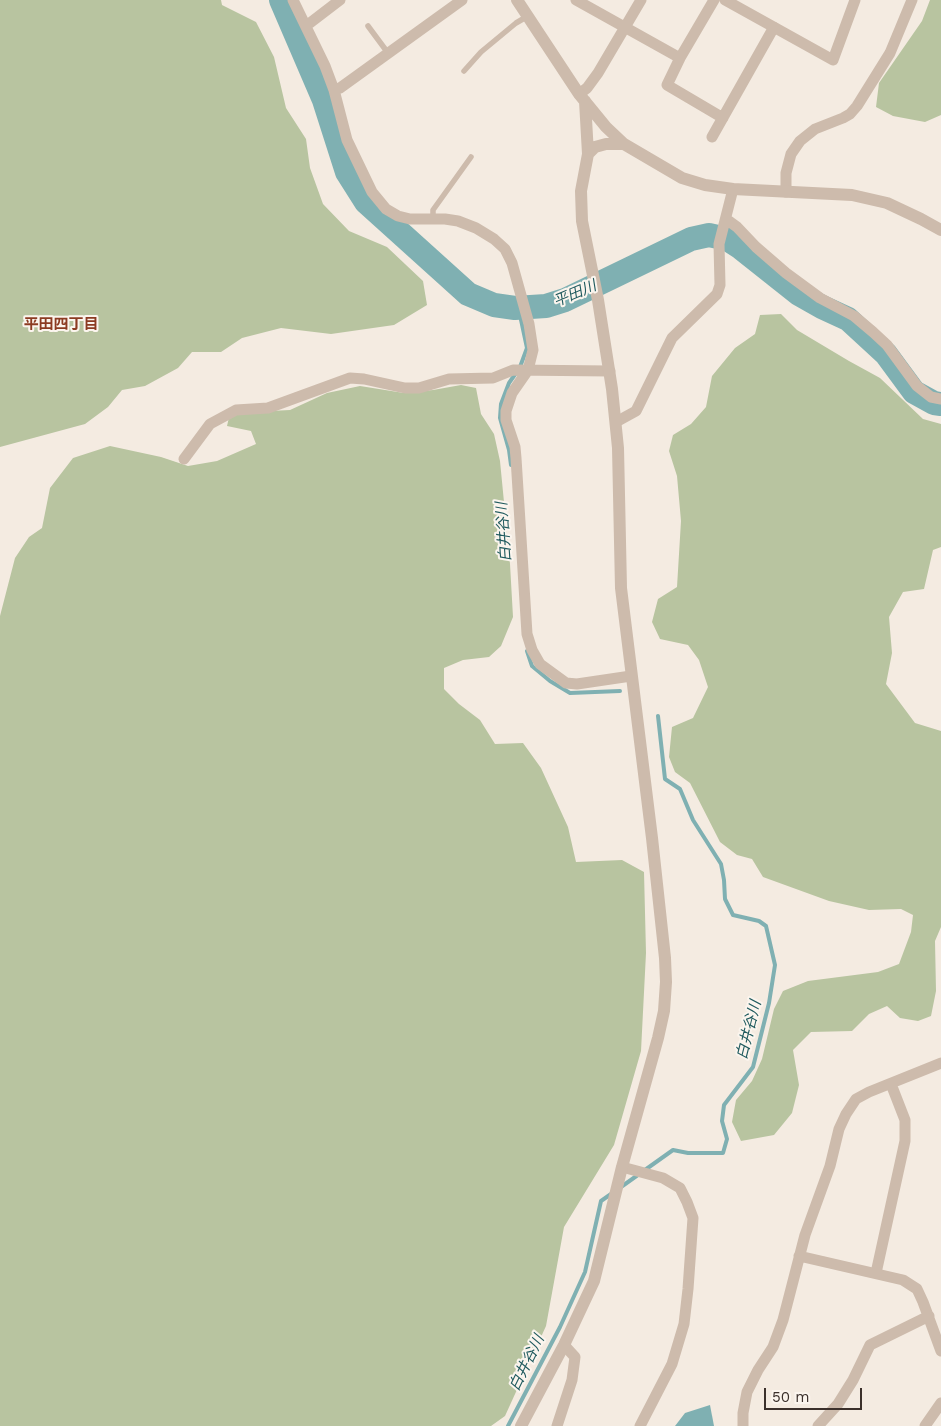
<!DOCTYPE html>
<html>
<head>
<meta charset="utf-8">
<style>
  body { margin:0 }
  #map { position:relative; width:941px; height:1426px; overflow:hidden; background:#f4ebe1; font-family:"Work Sans",sans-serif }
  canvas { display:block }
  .scale { position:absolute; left:764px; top:1388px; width:98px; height:22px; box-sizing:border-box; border:2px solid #3b302b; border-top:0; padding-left:6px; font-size:15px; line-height:18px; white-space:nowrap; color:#3b302b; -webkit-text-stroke:4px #fbf5ee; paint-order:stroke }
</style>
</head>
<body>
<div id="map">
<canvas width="941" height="1426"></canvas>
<div class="scale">50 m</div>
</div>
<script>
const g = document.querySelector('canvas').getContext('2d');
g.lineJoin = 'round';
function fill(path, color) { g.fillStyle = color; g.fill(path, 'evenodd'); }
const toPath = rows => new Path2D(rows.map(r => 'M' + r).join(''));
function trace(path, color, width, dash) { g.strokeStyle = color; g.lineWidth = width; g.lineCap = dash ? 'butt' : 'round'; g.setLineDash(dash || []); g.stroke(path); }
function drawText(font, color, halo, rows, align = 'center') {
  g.font = font + ' "Work Sans","Noto Sans JP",sans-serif'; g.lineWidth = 4; g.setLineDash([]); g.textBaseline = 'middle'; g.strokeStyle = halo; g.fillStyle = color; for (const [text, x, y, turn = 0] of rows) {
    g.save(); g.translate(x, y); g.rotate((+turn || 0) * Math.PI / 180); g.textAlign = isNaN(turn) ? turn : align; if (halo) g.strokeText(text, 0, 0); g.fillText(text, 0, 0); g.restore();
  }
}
const green = toPath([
  [0,0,221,0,222,5,256,22,274,57,286,108,306,139,310,168,323,204,349,231,387,247,423,281,427,305,394,325,331,334,281,328,242,338,221,352,192,352,178,368,145,386,122,390,108,407,85,424,0,447],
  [930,0,941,0,941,115,925,122,893,116,876,107,879,83,922,21],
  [781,314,797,330,849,361,880,378,923,419,941,424,941,547,933,550,924,589,903,592,889,617,892,653,886,684,915,723,941,731,941,927,935,941,936,991,931,1016,918,1021,900,1018,887,1006,869,1014,852,1031,811,1032,793,1050,799,1085,792,1113,774,1135,741,1141,732,1122,736,1100,752,1081,762,1059,774,1009,783,991,808,981,878,972,899,964,911,932,913,915,901,909,869,910,829,901,763,877,752,859,737,855,720,842,690,783,675,772,669,757,672,727,693,718,708,687,699,660,688,645,660,639,652,622,658,599,677,587,681,521,677,476,669,451,673,435,691,424,706,407,712,376,735,348,755,334,760,315],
  [461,385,476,388,481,414,494,434,500,461,510,564,513,617,501,646,489,657,463,660,444,668,444,689,459,704,480,720,495,744,523,743,541,768,568,827,576,862,622,860,644,872,646,953,641,1051,614,1145,564,1227,546,1326,505,1416,491,1426,0,1426,0,616,15,558,29,537,42,528,50,488,73,458,110,446,161,457,188,466,217,461,256,444,251,431,227,426,230,413,290,410,327,393,360,386,404,393,433,390]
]);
const water = toPath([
  [710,1405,714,1426,675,1426,685,1413]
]);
const stream = toPath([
  [515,308,520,315,527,348,520,367],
  [511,465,509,450,500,418,501,404,509,383,516,373],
  [527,651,532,666,550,681,570,693,620,691],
  [621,1187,673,1150,688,1153,723,1153,727,1139,722,1121,724,1105,753,1067,769,1003,775,965,766,926,759,921,733,915,725,899,724,880,721,864,693,820,680,789,665,779,658,716],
  [508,1426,560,1327,585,1272,601,1201,611,1194]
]);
const river = toPath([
  [281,0,324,100,347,172,366,202,468,294,494,305,515,308,546,306,565,300,691,239,709,235,727,239,741,248,799,294,822,307,848,319,886,354,914,392,934,403,941,404]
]);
const service = toPath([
  [368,26,388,53],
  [464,71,481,52,516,23,528,16],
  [433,219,433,210,471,157]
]);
const minor = toPath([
  [293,0,325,66,334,90,347,140,372,192,386,209,398,216,410,219,445,219,458,221,476,228,494,239,505,249,512,263,529,324,533,350,528,370,512,393,506,411,506,420,515,447,516,458,527,634,532,650,540,664,566,683,577,684,631,676],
  [576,0,680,58],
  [714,0,680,58,667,85,723,118],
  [725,0,833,60,855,0],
  [306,26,340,0],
  [334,90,340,88,462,0],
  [579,94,587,88,598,73,641,0],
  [712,137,774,27],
  [786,192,786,173,791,154,800,141,815,129,843,118,850,114,857,106,890,53,912,0],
  [726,219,737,227,756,247,786,273,820,298,854,316,873,332,887,345,917,386,931,397,941,399],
  [616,422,636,411,672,338,717,294,720,285,719,244,733,189],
  [184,459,210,424,236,410,268,408,350,378,364,379,405,388,419,388,449,379,493,378,513,370,610,371],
  [622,1167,663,1178,680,1188,687,1202,693,1218,688,1289,684,1324,672,1364,640,1426],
  [799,1256,903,1280,917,1289,923,1302,941,1351],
  [876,1273,905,1141,905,1120,891,1084],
  [557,1426,572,1380,575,1357,564,1345],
  [743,1426,743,1413,747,1392,758,1370,773,1347,783,1320,805,1235,830,1166,839,1129,846,1114,856,1099,869,1092,941,1063],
  [818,1426,838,1404,853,1380,870,1345,929,1316],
  [925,1426,941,1403]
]);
const tertiary = toPath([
  [517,0,579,94,606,127,624,144,682,178,705,185,733,189,852,195,887,203,921,219,941,230],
  [585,101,588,154,595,147,606,144,624,144],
  [521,1426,564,1345,594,1281,622,1167,658,1038,664,1011,666,982,665,958,652,838,621,588,618,448,612,389,598,300,582,221,581,191,588,154]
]);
const waterNames = [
  ["平田川",575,294,-23],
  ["白井谷川",504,532,-94],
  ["白井谷川",749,1030,-76],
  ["白井谷川",527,1363,-64]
];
const neighbourhoodNames = [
  ["平田四丁目",61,325]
];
fill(green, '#b8c4a0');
fill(water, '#7fb0b2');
trace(stream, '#7fb0b2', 4);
trace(river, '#7fb0b2', 24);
trace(service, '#cdbbac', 5.5);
trace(minor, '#cdbbac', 11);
trace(tertiary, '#cdbbac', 12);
drawText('italic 15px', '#1f5a5e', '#fbf5ee', waterNames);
drawText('bold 15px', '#8c3b22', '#fbf5ee', neighbourhoodNames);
</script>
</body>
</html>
